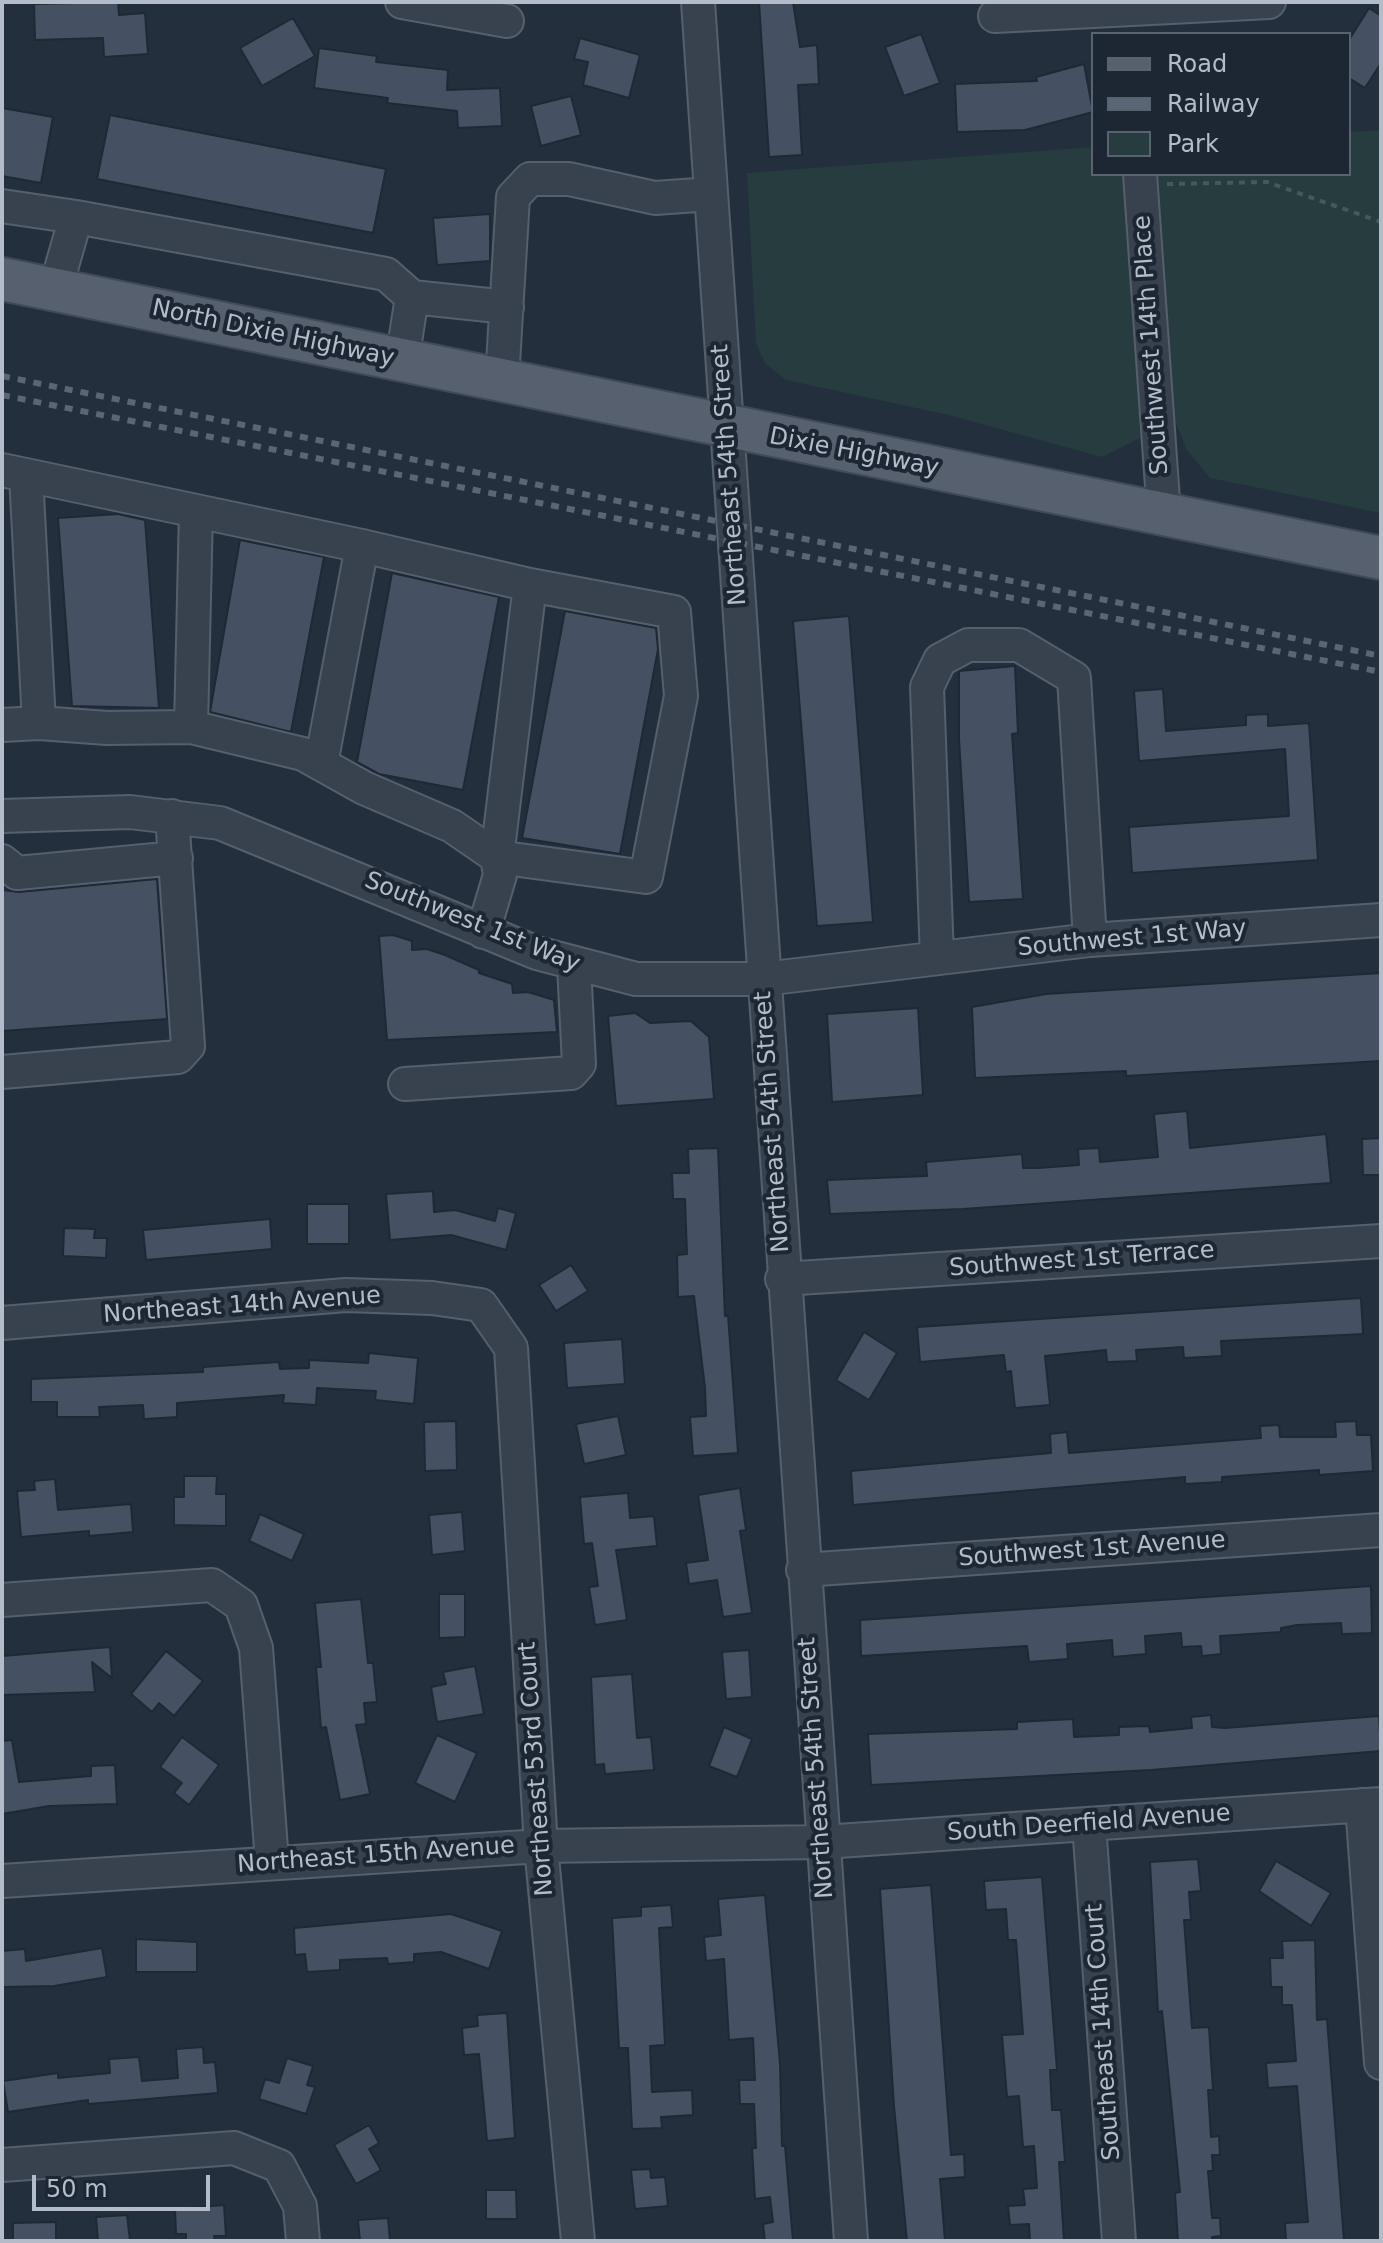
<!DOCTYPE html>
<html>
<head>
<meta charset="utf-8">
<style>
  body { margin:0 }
  #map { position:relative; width:1383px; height:2243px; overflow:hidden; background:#242f3e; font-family:"DejaVu Sans",sans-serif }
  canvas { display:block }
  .frame { position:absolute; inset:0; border:4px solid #b4bcc9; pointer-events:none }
  .legend { position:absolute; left:1091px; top:32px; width:260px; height:144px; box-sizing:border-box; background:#1d2633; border:2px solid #59626f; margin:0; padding:10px 14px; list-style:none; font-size:24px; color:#b4bcc9 }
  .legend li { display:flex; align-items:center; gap:16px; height:40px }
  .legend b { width:40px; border:2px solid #59626f }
  .scale { position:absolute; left:32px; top:2175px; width:178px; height:36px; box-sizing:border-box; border:4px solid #b4bcc9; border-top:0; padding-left:10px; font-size:24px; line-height:28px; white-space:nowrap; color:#b4bcc9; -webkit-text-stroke:6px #1d2633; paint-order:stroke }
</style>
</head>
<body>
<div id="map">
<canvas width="1383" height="2243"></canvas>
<div class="frame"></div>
<ul class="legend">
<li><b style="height:10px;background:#56606e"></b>Road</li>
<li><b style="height:10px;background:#5a6575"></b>Railway</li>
<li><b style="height:22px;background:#263c3f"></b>Park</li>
</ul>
<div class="scale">50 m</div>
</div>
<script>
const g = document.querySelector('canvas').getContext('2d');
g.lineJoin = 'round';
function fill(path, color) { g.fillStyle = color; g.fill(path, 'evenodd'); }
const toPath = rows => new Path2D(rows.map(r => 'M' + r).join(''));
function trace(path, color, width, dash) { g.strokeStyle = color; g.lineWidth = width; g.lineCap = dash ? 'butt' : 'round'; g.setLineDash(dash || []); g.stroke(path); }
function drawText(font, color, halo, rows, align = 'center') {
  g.font = font + ' "DejaVu Sans",sans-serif'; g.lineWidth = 8; g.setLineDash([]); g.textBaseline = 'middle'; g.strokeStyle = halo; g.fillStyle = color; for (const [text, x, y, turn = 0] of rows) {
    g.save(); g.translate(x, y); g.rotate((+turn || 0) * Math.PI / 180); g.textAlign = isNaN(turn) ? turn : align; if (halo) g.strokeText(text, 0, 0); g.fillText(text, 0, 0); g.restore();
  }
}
const green = toPath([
  [1381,130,1381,513,1210,478,1187,450,1171,411,1152,174,1349,174,1349,132],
  [1093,147,1093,174,1128,174,1140,438,1102,457,949,415,786,380,765,363,756,343,747,173]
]);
const building = toPath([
  [118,2,119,15,145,13,148,54,104,57,103,38,35,40,34,4,118,2],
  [759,2,793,2,800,47,817,45,819,84,798,85,802,155,769,157,759,2],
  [1369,8,1381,16,1381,63,1365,88,1349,78,1349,40,1369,8],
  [293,18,315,56,262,86,240,48,293,18],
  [921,34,940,83,904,96,885,47,921,34],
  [580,38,640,55,629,98,583,85,588,62,574,59,580,38],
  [319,48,377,56,376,62,448,70,447,90,500,88,502,126,458,128,457,111,387,103,388,98,314,88,319,48],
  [1084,64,1093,112,1025,130,957,132,955,84,1037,81,1036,77,1084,64],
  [571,96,581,135,541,146,531,106,571,96],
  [2,108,53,117,41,183,2,176,2,108],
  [110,115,386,169,373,233,97,179,110,115],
  [490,214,490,261,437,265,433,218,490,214],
  [118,514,145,520,159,708,72,706,58,518,118,514],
  [240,540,324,557,291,732,210,712,240,540],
  [392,573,499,597,463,790,379,774,357,762,392,573],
  [565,611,656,628,658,649,620,854,522,838,565,611],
  [849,616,873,922,817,926,793,621,849,616],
  [1015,666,1018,733,1012,734,1023,899,969,902,959,739,959,671,1015,666],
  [1163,689,1166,731,1246,725,1246,715,1268,714,1268,726,1309,723,1318,860,1132,873,1129,827,1289,816,1285,749,1139,761,1134,691,1163,689],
  [157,879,167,1019,2,1031,2,890,19,892,157,879],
  [393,935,412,941,412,950,427,949,445,955,479,970,479,973,512,984,513,993,528,992,554,1000,557,1032,387,1040,379,936,393,935],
  [1381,973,1381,1061,1126,1076,1126,1071,975,1078,972,1007,1046,994,1381,973],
  [918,1008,923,1095,832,1102,827,1014,918,1008],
  [635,1013,650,1023,691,1021,709,1037,714,1099,616,1106,608,1016,635,1013],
  [1187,1111,1190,1148,1326,1134,1331,1183,963,1209,830,1214,827,1180,927,1176,926,1162,1022,1154,1023,1168,1038,1168,1079,1165,1078,1149,1099,1148,1100,1162,1158,1157,1154,1114,1187,1111],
  [1381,1138,1381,1175,1363,1175,1362,1139,1381,1138],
  [718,1148,725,1316,728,1315,738,1453,693,1456,690,1417,706,1416,705,1388,694,1296,678,1297,677,1255,687,1254,685,1199,673,1199,672,1173,689,1173,688,1149,718,1148],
  [433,1191,434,1212,455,1210,495,1221,498,1208,516,1213,506,1250,451,1235,390,1240,386,1194,433,1191],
  [307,1204,349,1204,349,1244,307,1244,307,1204],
  [270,1219,272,1249,146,1260,143,1230,270,1219],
  [64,1228,95,1229,94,1238,107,1238,106,1258,63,1256,64,1228],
  [571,1265,588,1291,556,1311,539,1285,571,1265],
  [1361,1298,1363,1334,1221,1341,1222,1356,1184,1358,1183,1347,1136,1350,1137,1361,1107,1362,1106,1350,1045,1356,1050,1405,1015,1408,1011,1371,1006,1372,1004,1355,920,1362,917,1327,1361,1298],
  [864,1332,897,1353,869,1400,836,1380,864,1332],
  [622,1339,625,1384,567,1388,564,1343,622,1339],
  [369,1353,418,1358,414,1404,375,1400,376,1391,317,1388,316,1405,283,1403,284,1395,177,1403,177,1417,144,1419,143,1405,99,1407,100,1417,57,1417,57,1402,31,1402,31,1379,203,1372,203,1367,279,1362,280,1369,309,1368,309,1360,368,1363,369,1353],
  [618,1416,626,1455,584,1464,576,1424,618,1416],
  [456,1421,457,1470,425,1471,424,1422,456,1421],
  [1356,1421,1357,1435,1371,1435,1373,1471,1319,1475,1319,1470,1222,1477,1222,1482,1185,1484,1185,1477,853,1505,851,1471,1051,1453,1050,1434,1067,1432,1069,1453,1261,1438,1260,1426,1279,1425,1280,1437,1336,1437,1335,1422,1356,1421],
  [184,1476,217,1476,216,1494,226,1494,226,1526,174,1525,174,1497,184,1497,184,1476],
  [55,1479,58,1510,131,1504,133,1532,89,1536,89,1531,21,1537,17,1491,35,1490,34,1481,55,1479],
  [740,1488,746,1530,740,1531,752,1613,723,1617,717,1580,689,1584,686,1563,708,1560,698,1495,740,1488],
  [628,1493,630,1518,654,1516,657,1546,616,1550,627,1620,595,1625,589,1587,598,1586,592,1543,584,1544,580,1497,628,1493],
  [462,1512,465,1551,432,1555,429,1515,462,1512],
  [260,1514,304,1534,292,1561,249,1541,260,1514],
  [1371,1586,1372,1633,1342,1634,1341,1623,1297,1625,1281,1628,1281,1632,1220,1636,1221,1654,1202,1656,1201,1646,1182,1647,1181,1633,1145,1636,1146,1654,1113,1657,1112,1640,1067,1644,1068,1659,1029,1662,1027,1646,861,1656,860,1620,1371,1586],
  [439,1594,465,1594,465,1637,439,1638,439,1594],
  [361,1599,368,1663,373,1663,377,1702,364,1703,366,1724,356,1725,370,1794,340,1800,326,1727,321,1728,316,1667,321,1667,315,1603,361,1599],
  [110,1647,112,1678,92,1662,95,1692,2,1695,2,1656,110,1647],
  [749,1650,752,1697,726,1699,722,1652,749,1650],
  [166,1651,203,1681,174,1716,159,1703,152,1712,131,1694,166,1651],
  [475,1666,484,1714,437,1722,431,1687,446,1684,443,1672,475,1666],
  [632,1674,637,1738,651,1737,654,1770,605,1774,604,1764,595,1765,591,1677,632,1674],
  [1211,1715,1212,1727,1225,1728,1379,1716,1381,1751,1151,1770,871,1785,868,1734,1017,1729,1017,1722,1073,1719,1074,1737,1119,1735,1119,1727,1149,1726,1150,1732,1192,1728,1191,1717,1211,1715],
  [724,1727,752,1739,737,1777,709,1766,724,1727],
  [437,1735,477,1753,455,1802,415,1783,437,1735],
  [182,1737,219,1765,189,1805,174,1793,182,1783,160,1767,182,1737],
  [12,1740,19,1782,91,1776,91,1766,115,1765,117,1804,49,1806,2,1814,2,1741,12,1740],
  [1198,1859,1201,1891,1189,1892,1191,1920,1184,1920,1192,2028,1209,2027,1213,2090,1208,2090,1211,2137,1219,2136,1220,2155,1212,2155,1213,2171,1208,2171,1212,2218,1220,2218,1221,2236,1212,2237,1212,2241,1178,2241,1175,2193,1180,2192,1162,2011,1158,2012,1150,1862,1198,1859],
  [1276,1861,1331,1893,1311,1926,1259,1891,1276,1861],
  [1042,1877,1057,2070,1050,2070,1052,2110,1061,2110,1065,2162,1059,2162,1064,2241,1030,2241,1029,2224,1010,2225,1008,2206,1025,2205,1023,2189,1037,2188,1034,2146,1023,2147,1019,2096,1007,2097,1002,2035,1023,2034,1016,1940,1008,1940,1006,1909,986,1910,984,1881,1042,1877],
  [931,1885,951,2155,964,2154,965,2177,940,2179,945,2241,907,2241,894,2106,880,1889,931,1885],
  [765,1895,780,2064,782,2146,785,2146,793,2241,765,2241,763,2224,773,2222,770,2197,755,2199,752,2148,756,2148,754,2104,740,2104,739,2080,755,2080,753,2038,729,2040,724,1959,706,1961,704,1937,721,1935,718,1899,765,1895],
  [671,1905,673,1927,659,1928,665,2045,650,2046,652,2092,692,2090,693,2115,661,2117,662,2128,632,2129,628,2048,619,2048,612,1918,641,1916,641,1907,671,1905],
  [451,1914,502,1931,489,1969,441,1952,414,1954,414,1962,388,1964,387,1958,340,1960,340,1970,307,1972,305,1954,295,1955,294,1928,451,1914],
  [136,1939,197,1942,197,1972,136,1972,136,1939],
  [1315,1940,1317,2020,1327,2019,1344,2241,1286,2241,1285,2223,1308,2222,1297,2086,1268,2088,1266,2063,1296,2061,1292,2005,1282,2005,1282,1987,1271,1987,1270,1958,1283,1958,1282,1941,1315,1940],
  [102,1948,107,1977,54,1986,2,1987,2,1951,25,1949,26,1961,102,1948],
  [507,2013,515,2138,487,2141,479,2054,464,2055,462,2028,478,2026,477,2015,507,2013],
  [203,2047,204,2063,215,2062,218,2093,88,2104,88,2100,8,2112,3,2081,58,2073,58,2078,110,2073,109,2059,139,2057,142,2081,178,2078,176,2049,203,2047],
  [287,2058,313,2066,307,2085,315,2087,306,2114,259,2099,265,2079,279,2083,287,2058],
  [369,2125,379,2143,369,2149,381,2170,356,2184,334,2145,369,2125],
  [650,2169,651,2178,665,2177,668,2206,635,2209,631,2170,650,2169],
  [486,2190,516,2190,517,2219,486,2219,486,2190],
  [224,2205,226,2236,214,2236,215,2241,186,2241,186,2234,176,2234,175,2209,224,2205],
  [127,2215,130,2241,98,2241,96,2217,127,2215],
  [388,2218,390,2241,360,2241,358,2220,388,2218],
  [56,2222,56,2241,13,2241,13,2223,56,2222]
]);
const path = toPath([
  [1167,184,1267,182,1381,222]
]);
const minor = toPath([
  [402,2,507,21],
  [698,2,851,2241],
  [995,16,1269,2],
  [1140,174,1164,515],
  [2,206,76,217],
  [55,290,76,217,386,274,412,297],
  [402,361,412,297,507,307],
  [502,380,513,197,530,179,569,179,655,198,711,194],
  [2,470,26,475,39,723,2,725],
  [26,475,362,546,530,585,674,612,681,696,646,877,497,857,500,875,483,932],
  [39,723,107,728,191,727,303,754,364,788,452,826,497,857,530,585],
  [191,727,196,511],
  [321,764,362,546],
  [2,816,130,812,220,823,537,953,636,979,764,979,1090,940,1381,920],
  [2,861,17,873,176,858],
  [937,958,927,687,940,660,968,645,1019,645,1074,678,1090,940],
  [2,1072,178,1057,188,1046,172,816],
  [405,1084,571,1073,579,1064,574,965],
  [782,1279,1381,1241],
  [2,1323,346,1295,432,1298,481,1305,511,1348,541,1846,578,2241],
  [803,1570,1381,1530],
  [2,1600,212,1585,241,1605,256,1648,272,1862],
  [1362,1805,1381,2063],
  [1089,1824,1119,2241],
  [2,1881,541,1846,823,1842,1381,1804],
  [2,2165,234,2148,279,2166,300,2206,303,2241]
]);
const major = toPath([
  [2,279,1381,558]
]);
const rail = toPath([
  [2,376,1381,656],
  [2,395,1381,672]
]);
const streetNames = [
  ["North Dixie Highway",273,334,12],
  ["Southwest 14th Place",1152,345,-94],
  ["Dixie Highway",854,453,11],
  ["Northeast 54th Street",730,475,-94],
  ["Southwest 1st Way",472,923,22],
  ["Southwest 1st Way",1132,939,-5],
  ["Northeast 54th Street",773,1122,-94],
  ["Southwest 1st Terrace",1082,1260,-4],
  ["Northeast 14th Avenue",242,1306,-4],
  ["Southwest 1st Avenue",1092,1550,-4],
  ["Northeast 54th Street",817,1768,-94],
  ["Northeast 53rd Court",537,1769,-94],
  ["South Deerfield Avenue",1089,1824,-4],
  ["Northeast 15th Avenue",376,1856,-4],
  ["Southeast 14th Court",1104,2032,-94]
];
fill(green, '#263c3f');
fill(building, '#455162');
trace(building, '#1f2835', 2);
trace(minor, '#565f6c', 36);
trace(major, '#414a57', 46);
trace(path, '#44595c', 4, [6, 6]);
trace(minor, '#38414e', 32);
trace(major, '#56606e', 42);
trace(rail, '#5a6575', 6, [8, 8]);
drawText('24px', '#b4bcc9', '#1d2633', streetNames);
</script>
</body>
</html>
